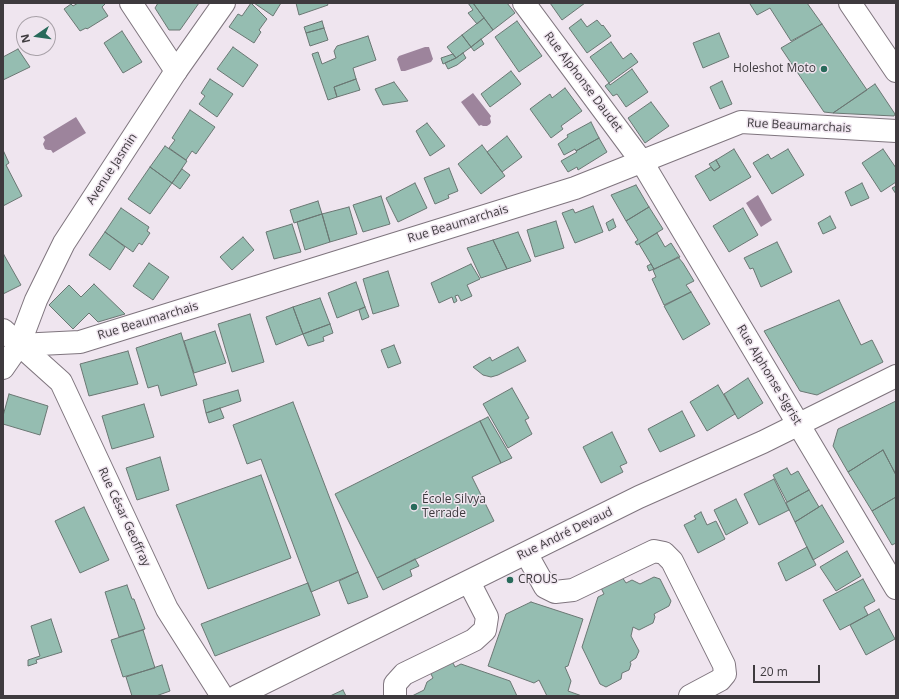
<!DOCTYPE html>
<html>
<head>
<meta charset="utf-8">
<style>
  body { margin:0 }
  #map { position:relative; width:899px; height:699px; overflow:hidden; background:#efe5ef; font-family:"Open Sans",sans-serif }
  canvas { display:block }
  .frame { position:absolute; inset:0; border:4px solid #3e3a3e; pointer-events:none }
  .north { position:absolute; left:16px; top:16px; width:40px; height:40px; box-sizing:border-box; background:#efe5ef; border:1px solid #a8a1a8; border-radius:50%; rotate:257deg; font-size:11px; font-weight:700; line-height:16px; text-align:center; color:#3e3a3e }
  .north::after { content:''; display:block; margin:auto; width:14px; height:18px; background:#286a5b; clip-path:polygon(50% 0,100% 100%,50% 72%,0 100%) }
  .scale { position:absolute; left:753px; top:665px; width:67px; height:18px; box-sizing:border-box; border:2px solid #3e3a3e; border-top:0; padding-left:5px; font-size:12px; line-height:14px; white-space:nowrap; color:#3e3a3e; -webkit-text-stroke:3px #efe5ef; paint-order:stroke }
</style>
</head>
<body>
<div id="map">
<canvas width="899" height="699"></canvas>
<div class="frame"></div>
<div class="north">N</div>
<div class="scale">20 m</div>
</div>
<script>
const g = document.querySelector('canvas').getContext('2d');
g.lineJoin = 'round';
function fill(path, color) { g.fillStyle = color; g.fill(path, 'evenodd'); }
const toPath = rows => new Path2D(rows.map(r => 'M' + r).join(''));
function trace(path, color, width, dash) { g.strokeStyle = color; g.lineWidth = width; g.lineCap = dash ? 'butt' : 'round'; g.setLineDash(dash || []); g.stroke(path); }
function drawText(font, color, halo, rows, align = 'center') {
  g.font = font + ' "Open Sans",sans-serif'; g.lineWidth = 3; g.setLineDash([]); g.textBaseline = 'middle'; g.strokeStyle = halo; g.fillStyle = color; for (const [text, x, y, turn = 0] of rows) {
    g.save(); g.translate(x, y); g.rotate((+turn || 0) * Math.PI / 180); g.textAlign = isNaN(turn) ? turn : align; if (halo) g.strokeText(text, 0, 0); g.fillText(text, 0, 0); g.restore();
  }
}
const water = toPath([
  [425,47,429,47,433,59,431,62,405,71,401,71,397,59,399,56],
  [473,93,491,116,490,118,491,122,490,124,487,126,483,126,481,125,479,126,461,102],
  [76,117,86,133,53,153,51,150,48,150,45,149,43,144,45,140,43,137],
  [758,195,772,220,761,227,746,203]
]);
const building = toPath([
  [78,3,104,3,105,4,102,7,108,16,87,29,86,28,80,31,64,9,71,4,73,6,78,3],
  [158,3,199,3,180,30,169,30,155,8,158,3],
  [251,3,267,19,259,30,261,32,254,43,229,27,238,14,242,16,251,3],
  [254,3,281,3,273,16,254,3],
  [296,3,327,3,328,5,299,15,296,3],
  [468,3,473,3,484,18,477,24,468,13,473,10,468,3],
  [473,3,507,3,515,13,493,30,473,3],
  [550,3,585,3,562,20,550,3],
  [751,3,807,3,822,24,791,41,770,8,757,15,750,4,751,3],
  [484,18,493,30,471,47,462,35,484,18],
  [581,19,587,27,597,20,602,26,603,25,611,36,587,53,569,28,581,19],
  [322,21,324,28,306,33,304,27,322,21],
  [517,21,542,56,519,72,495,37,517,21],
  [822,24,867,90,833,113,824,112,781,48,822,24],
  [324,28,328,40,310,46,306,33,324,28],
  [122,31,142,62,123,73,104,43,122,31],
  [719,33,729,57,703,68,693,43,719,33],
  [462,35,471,47,456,58,447,47,462,35],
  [368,36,376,60,353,68,356,79,334,87,337,97,328,100,312,54,318,52,322,64,336,58,334,51,337,46,368,36],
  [481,39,484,44,474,51,471,47,481,39],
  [611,42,623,59,631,53,638,62,609,83,590,57,611,42],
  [233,47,258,65,243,87,217,69,233,47],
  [18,49,30,67,3,80,3,57,18,49],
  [463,53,466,58,457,65,448,69,445,63,456,58,463,53],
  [453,54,456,58,443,64,441,58,453,54],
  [632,69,648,92,626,107,617,94,613,96,605,86,609,83,610,85,632,69],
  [511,71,521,84,490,107,481,94,511,71],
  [210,79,233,94,217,117,199,104,205,96,201,93,210,79],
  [356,79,360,90,337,97,334,87,356,79],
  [722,81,732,104,720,109,710,87,722,81],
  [394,82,408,101,383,105,375,89,394,82],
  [875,84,895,114,894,116,833,113,875,84],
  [565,88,582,111,561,126,563,129,551,138,530,109,550,94,552,98,565,88],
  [651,102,669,126,645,143,628,118,651,102],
  [190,110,215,127,196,154,192,151,186,160,169,148,175,140,172,138,190,110],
  [591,122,599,138,576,151,575,149,564,155,558,144,568,137,567,135,591,122],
  [427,123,445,146,430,156,416,131,427,123],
  [507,136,522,157,502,172,487,152,507,136],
  [599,138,607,152,578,170,577,167,568,172,561,161,577,152,576,151,599,138],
  [482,145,505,176,481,194,458,164,482,145],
  [165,146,187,161,172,183,150,167,165,146],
  [734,149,751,177,710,201,695,176,711,167,714,171,720,167,716,160,734,149],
  [788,149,804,175,772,194,753,163,768,154,771,159,788,149],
  [883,149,896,168,896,182,881,192,862,163,883,149],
  [3,150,9,163,6,165,22,196,3,206,3,150],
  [716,160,720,167,714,171,709,164,716,160],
  [150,167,172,183,150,214,128,199,150,167],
  [449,168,458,191,448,195,449,198,435,204,424,178,449,168],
  [182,169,190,175,180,189,172,183,182,169],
  [415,183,427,208,398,222,386,198,415,183],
  [862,183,869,198,851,206,845,192,862,183],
  [636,185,649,207,626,221,611,195,636,185],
  [896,186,896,194,892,188,896,186],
  [381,196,390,224,363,232,353,205,381,196],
  [318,201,322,214,294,223,290,210,318,201],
  [593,206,603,232,575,243,562,213,573,209,575,213,593,206],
  [349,207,357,234,330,242,322,214,349,207],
  [649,207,663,229,637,245,635,242,638,240,626,221,649,207],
  [121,208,149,227,147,231,150,233,142,245,139,243,133,252,105,232,121,208],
  [743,208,758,235,729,252,713,226,743,208],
  [322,214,330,242,305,250,297,222,322,214],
  [830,216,836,228,823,234,818,223,830,216],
  [613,219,616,227,609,231,606,223,613,219],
  [556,221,564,248,535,257,527,230,556,221],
  [292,224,301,252,274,259,266,232,292,224],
  [105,232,125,247,110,270,89,255,105,232],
  [518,232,531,261,507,269,493,240,518,232],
  [657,233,665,247,671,243,680,257,654,269,639,244,657,233],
  [243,237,254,250,232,270,220,257,243,237],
  [493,240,507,269,481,278,467,248,493,240],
  [777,242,792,272,761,287,753,268,750,269,744,258,777,242],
  [4,255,21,285,3,294,3,256,4,255],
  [678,257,683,263,694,281,686,285,691,292,664,305,652,279,656,277,653,270,678,257],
  [149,263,169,277,153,300,133,286,149,263],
  [471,264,480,279,467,285,472,296,461,301,458,295,455,296,457,301,454,303,452,297,439,303,431,283,471,264],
  [651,264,654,269,649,271,647,266,651,264],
  [388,271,399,306,373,314,363,279,388,271],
  [356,282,365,307,337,318,328,293,356,282],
  [94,284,125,314,98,322,89,313,73,329,49,305,69,285,81,297,94,284],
  [691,292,710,324,683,340,664,306,691,292],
  [320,298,330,324,303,334,293,307,320,298],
  [839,300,861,345,872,340,883,362,817,395,800,391,764,331,839,300],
  [293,307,303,334,276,345,266,317,293,307],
  [365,307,369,317,362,320,359,310,365,307],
  [250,314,264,362,232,372,218,324,250,314],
  [330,324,333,333,323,337,324,341,308,346,303,334,330,324],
  [215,331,226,363,194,373,184,341,215,331],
  [181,333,197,385,161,396,158,385,148,388,136,348,181,333],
  [394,345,401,363,388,368,381,350,394,345],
  [518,347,526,361,498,375,491,377,483,375,473,367,490,357,492,361,518,347],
  [128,351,138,384,89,396,80,364,128,351],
  [748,378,763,403,738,419,724,394,748,378],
  [718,385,735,414,707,431,690,402,718,385],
  [512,388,529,418,525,420,532,434,508,448,483,404,512,388],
  [238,390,241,401,206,413,203,400,238,390],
  [9,394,48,406,40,435,3,424,3,416,9,394],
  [896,401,896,475,883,450,848,472,833,446,838,429,896,401],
  [293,402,358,572,311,592,261,459,247,464,233,425,293,402],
  [144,404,154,437,112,449,102,416,144,404],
  [220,408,224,418,209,423,206,413,220,408],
  [682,411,695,436,660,452,648,429,682,411],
  [488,417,512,458,501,463,480,421,488,417],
  [480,421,501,463,472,477,494,521,377,578,335,494,480,421],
  [612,432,627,463,620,466,623,472,601,483,583,447,612,432],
  [883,450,896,475,896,497,872,511,848,472,883,450],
  [160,457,169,490,137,500,126,468,160,457],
  [787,468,791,475,798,471,809,490,787,502,773,475,787,468],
  [261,475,291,558,208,589,176,505,261,475],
  [774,479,789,510,759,525,744,494,774,479],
  [809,490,819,507,795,522,786,503,809,490],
  [896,497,896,543,892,545,872,511,896,497],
  [736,499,748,523,726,535,714,510,736,499],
  [822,505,844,542,813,560,795,522,822,505],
  [84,507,109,560,80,573,55,521,84,507],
  [701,512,707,525,716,521,725,539,698,553,684,525,696,519,694,516,701,512],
  [807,547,816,565,786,581,778,563,807,547],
  [847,551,861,576,836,591,820,567,847,551],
  [415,559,419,566,410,570,412,576,383,590,377,578,415,559],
  [358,572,368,597,348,604,339,581,358,572],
  [622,577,626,583,632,580,640,584,654,577,660,579,671,601,669,606,654,614,655,617,653,623,639,630,633,627,631,636,639,651,636,658,630,662,631,664,629,670,622,673,621,679,606,687,600,684,582,647,598,597,604,594,601,588,622,577],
  [863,579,875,601,864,607,868,615,840,630,823,600,863,579],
  [308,583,320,615,215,656,201,624,308,583],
  [127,585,132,599,134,599,145,629,119,637,105,592,127,585],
  [531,602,583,619,568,666,565,667,571,681,568,691,582,696,547,696,539,680,534,683,488,666,506,614,531,602],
  [879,609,895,639,866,655,850,625,879,609],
  [51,619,62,652,36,660,37,663,28,666,28,660,40,656,31,626,51,619],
  [143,630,155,668,123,677,111,640,143,630],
  [452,661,455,667,461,664,510,681,517,696,412,696,424,690,427,682,433,678,430,672,452,661],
  [162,665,170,691,156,696,132,696,126,677,162,665],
  [343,690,346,696,330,696,343,690]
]);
const street = toPath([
  [131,3,176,71],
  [524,3,642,162,896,588],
  [3,330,61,382,167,609,222,696],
  [19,345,80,342,575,188,741,122,896,131],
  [526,553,545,587,555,592,573,590,654,551,664,553,672,561,724,665,725,674,720,680,690,696],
  [237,696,639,497,763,442,896,376],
  [395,696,395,684,404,674,474,640,485,630,487,617,469,582]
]);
const secondary = toPath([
  [3,368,19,345,36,300,64,243,176,71,224,3]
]);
const primary = toPath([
  [850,3,896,71]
]);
const markers = [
  [824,69,4,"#286a5b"],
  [414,507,4,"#286a5b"],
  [510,580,4,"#286a5b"]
];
const poiNames = [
  ["Holeshot Moto",816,69,"right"],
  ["École Silvya",422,500],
  ["Terrade",422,514],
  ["CROUS",518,580]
];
const streetNames = [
  ["Rue Alphonse Daudet",583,82,53],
  ["Rue Beaumarchais",799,126,3],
  ["Avenue Jasmin",112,169,-57],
  ["Rue Beaumarchais",458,224,-17],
  ["Rue Beaumarchais",148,321,-17],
  ["Rue Alphonse Sigrist",769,375,59],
  ["Rue César Geoffray",124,517,65],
  ["Rue André Devaud",565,534,-26]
];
fill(water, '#9d849c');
fill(building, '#95bdb1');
trace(building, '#6a7773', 1);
trace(street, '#7f757e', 24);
trace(secondary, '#7f757e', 24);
trace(primary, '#7f757e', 24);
trace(street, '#fff', 22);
trace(secondary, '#fff', 22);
trace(primary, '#fff', 22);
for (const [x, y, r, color] of markers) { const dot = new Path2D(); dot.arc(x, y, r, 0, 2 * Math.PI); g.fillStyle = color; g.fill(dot); trace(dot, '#efe5ef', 1.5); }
drawText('12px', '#3e3a3e', '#efe5ef', poiNames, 'left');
drawText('12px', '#3e3a3e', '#efe5ef', streetNames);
</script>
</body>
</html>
